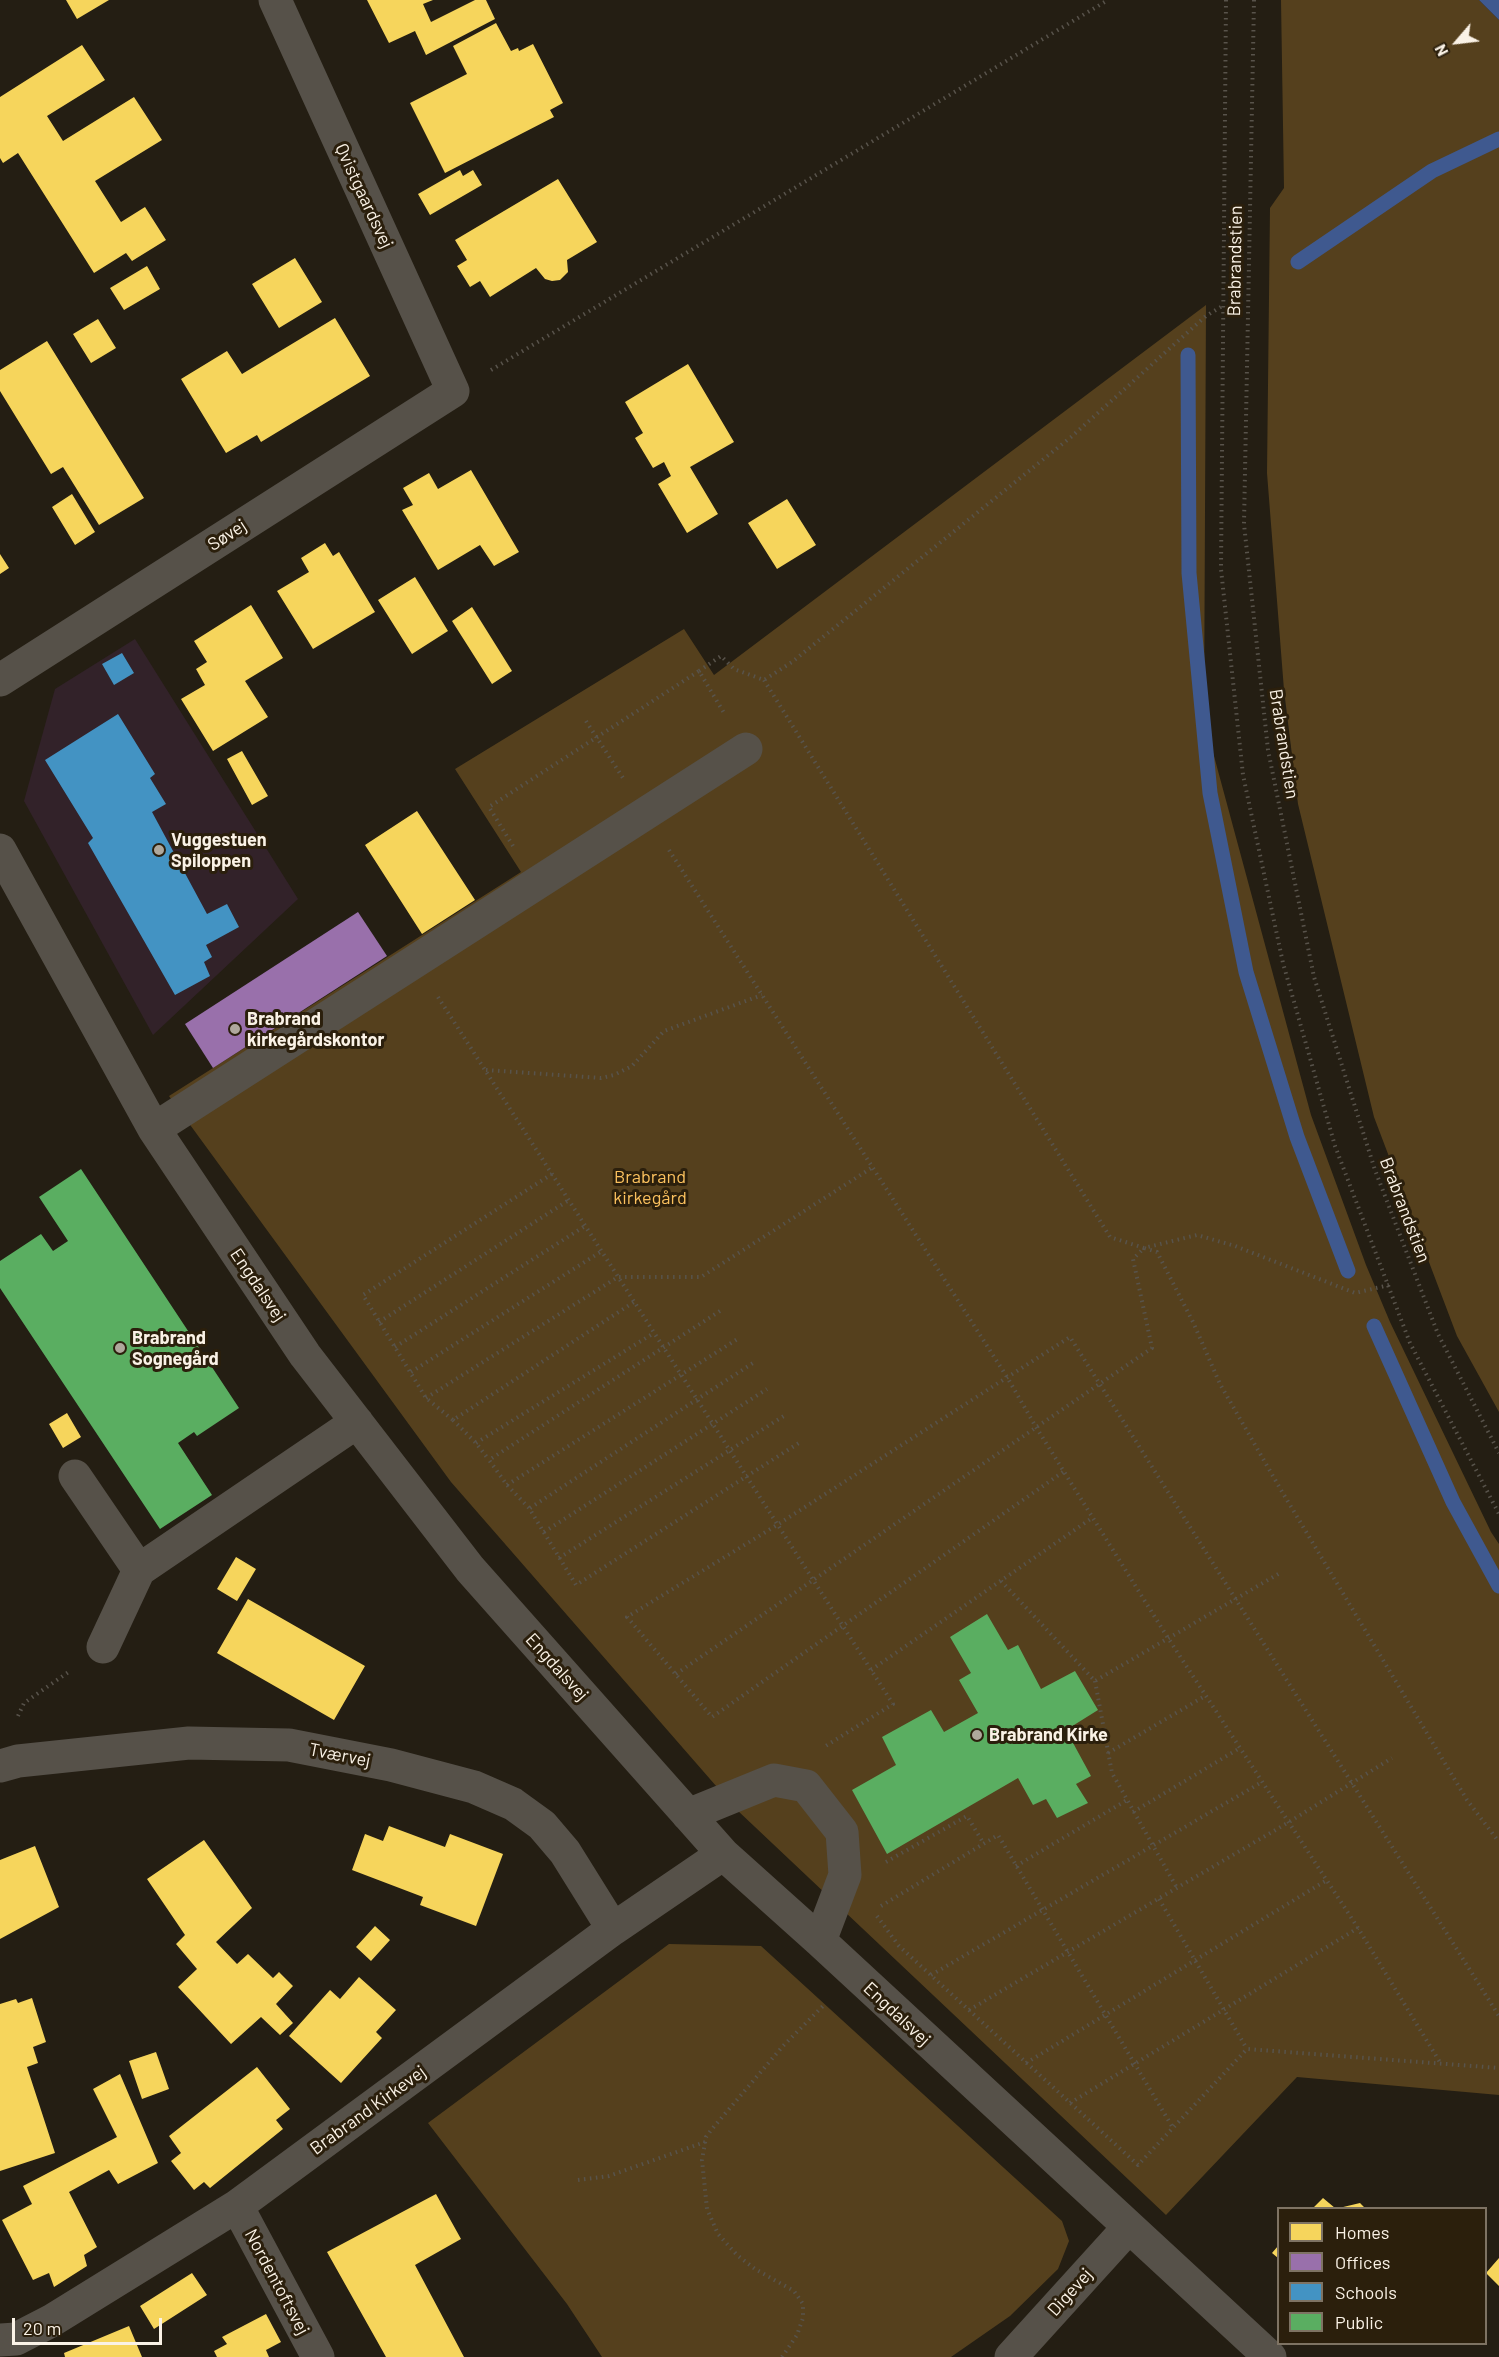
<!DOCTYPE html>
<html>
<head>
<meta charset="utf-8">
<style>
  body { margin:0 }
  #map { position:relative; width:1499px; height:2357px; overflow:hidden; background:#241e13; font-family:Barlow,sans-serif }
  canvas { display:block }
  .legend { position:absolute; left:1277px; top:2207px; width:210px; height:138px; box-sizing:border-box; background:#2b1f0c; border:2px solid #7e7363; margin:0; padding:8px 10px; list-style:none; font-size:18px; color:#faf2e6 }
  .legend li { display:flex; align-items:center; gap:12px; height:30px }
  .legend b { width:30px; border:2px solid #7e7363 }
  .north { position:absolute; left:1427px; top:12px; width:60px; height:60px; -webkit-text-stroke:4px #2b1f0c; paint-order:stroke; rotate:242deg; font-size:16px; font-weight:700; line-height:24px; text-align:center; color:#faf2e6 }
  .north::after { content:''; display:block; margin:auto; width:21px; height:27px; background:#faf2e6; clip-path:polygon(50% 0,100% 100%,50% 72%,0 100%) }
  .scale { position:absolute; left:12px; top:2318px; width:150px; height:27px; box-sizing:border-box; border:3px solid #faf2e6; border-top:0; padding-left:8px; font-size:18px; line-height:21px; white-space:nowrap; color:#faf2e6; -webkit-text-stroke:4px #2b1f0c; paint-order:stroke }
</style>
</head>
<body>
<div id="map">
<canvas width="1499" height="2357"></canvas>
<ul class="legend">
<li><b style="height:16px;background:#f6d55c"></b>Homes</li>
<li><b style="height:16px;background:#9970ab"></b>Offices</li>
<li><b style="height:16px;background:#4393c3"></b>Schools</li>
<li><b style="height:16px;background:#5aae61"></b>Public</li>
</ul>
<div class="north">N</div>
<div class="scale">20 m</div>
</div>
<script>
const g = document.querySelector('canvas').getContext('2d');
g.lineJoin = 'round';
function fill(path, color) { g.fillStyle = color; g.fill(path, 'evenodd'); }
const toPath = rows => new Path2D(rows.map(r => 'M' + r).join(''));
function trace(path, color, width, dash) { g.strokeStyle = color; g.lineWidth = width; g.lineCap = dash ? 'butt' : 'round'; g.setLineDash(dash || []); g.stroke(path); }
function drawText(font, color, halo, rows, align = 'center') {
  g.font = font + ' Barlow,sans-serif'; g.lineWidth = 6; g.setLineDash([]); g.textBaseline = 'middle'; g.strokeStyle = halo; g.fillStyle = color; for (const [text, x, y, turn = 0] of rows) {
    g.save(); g.translate(x, y); g.rotate((+turn || 0) * Math.PI / 180); g.textAlign = isNaN(turn) ? turn : align; if (halo) g.strokeText(text, 0, 0); g.fillText(text, 0, 0); g.restore();
  }
}
const education = toPath([
  [135,639,298,899,153,1035,24,801,55,689]
]);
const green = toPath([
  [1281,0,1479,0,1499,20,1499,1412,1457,1336,1374,1117,1298,804,1284,690,1267,473,1270,208,1284,188],
  [1206,305,1204,719,1311,1115,1366,1265,1390,1322,1491,1532,1499,1544,1499,2095,1297,2077,1166,2215,737,1810,451,1482,169,1096,521,872,455,769,684,629,714,675],
  [669,1944,761,1946,1062,2221,1069,2241,1058,2269,1010,2316,951,2357,602,2357,567,2304,428,2123]
]);
const water = toPath([
  [1479,0,1499,0,1499,20]
]);
const homes = toPath([
  [66,0,109,0,77,19],
  [367,0,433,0,423,4,431,22,475,0,486,0,495,19,426,55,415,31,389,43],
  [496,23,511,51,518,48,519,51,533,44,563,103,550,110,554,117,445,173,410,103,467,74,453,46],
  [82,45,105,80,47,116,63,141,134,97,162,140,95,181,121,222,145,207,166,240,132,261,126,253,94,273,18,153,3,163,0,158,0,97],
  [460,170,463,176,473,170,482,185,430,215,418,194],
  [558,179,597,242,567,260,568,272,560,280,552,281,545,279,536,268,490,297,480,281,470,287,457,266,467,260,455,240],
  [295,258,322,302,279,328,252,284],
  [147,266,160,289,124,310,110,288],
  [335,318,370,376,261,442,257,435,226,453,181,379,227,351,242,374],
  [98,319,116,348,91,363,73,334],
  [47,341,144,498,99,525,63,467,51,474,0,391,0,370],
  [688,364,734,442,690,467,718,514,687,533,658,484,671,476,664,462,653,468,635,438,643,433,625,402],
  [471,470,519,552,494,566,480,545,438,570,402,510,413,505,403,488,429,473,438,489],
  [72,494,95,532,75,545,52,507],
  [787,499,816,545,777,569,748,523],
  [325,543,333,556,339,552,375,612,313,649,277,591,309,572,301,558],
  [0,554,9,568,0,574],
  [415,577,448,631,412,654,378,600],
  [251,605,283,658,245,681,268,717,213,751,181,699,205,685,196,669,207,662,194,641],
  [472,607,512,671,492,684,452,621],
  [242,751,268,796,252,805,227,759],
  [417,811,475,900,422,934,365,845],
  [67,1413,81,1437,63,1448,49,1424],
  [236,1557,256,1569,237,1601,217,1589],
  [248,1599,365,1666,334,1720,217,1653],
  [389,1826,445,1847,450,1834,503,1854,476,1926,420,1905,423,1897,352,1870,365,1834,383,1841],
  [204,1840,252,1908,216,1942,237,1964,248,1954,273,1978,279,1972,293,1986,276,2004,293,2023,280,2035,261,2017,231,2044,178,1987,197,1969,176,1944,185,1935,147,1879],
  [35,1846,59,1907,0,1939,0,1860],
  [375,1926,390,1940,371,1961,356,1947],
  [359,1977,396,2010,376,2032,382,2038,341,2083,289,2036,330,1990,340,1999],
  [32,1998,46,2042,33,2047,38,2063,27,2067,55,2153,0,2171,0,2004,16,1999,18,2003],
  [156,2052,169,2089,142,2099,129,2061],
  [257,2067,290,2109,276,2120,283,2129,210,2188,204,2182,194,2190,171,2161,181,2153,169,2136],
  [120,2074,158,2163,118,2184,109,2170,69,2192,97,2247,84,2255,87,2266,54,2287,49,2273,33,2280,2,2220,32,2204,23,2186,117,2137,93,2089],
  [436,2194,461,2239,415,2265,464,2357,386,2357,327,2252],
  [1323,2198,1335,2208,1313,2208],
  [1360,2203,1365,2208,1339,2208],
  [1278,2246,1278,2258,1272,2253],
  [1499,2258,1499,2286,1486,2273],
  [192,2273,207,2295,154,2329,140,2306],
  [266,2314,281,2342,266,2350,269,2357,217,2357,214,2351,227,2344,222,2337],
  [129,2326,142,2357,65,2357,64,2353]
]);
const offices = toPath([
  [358,912,387,956,213,1068,185,1024]
]);
const schools = toPath([
  [122,653,134,673,114,685,102,664],
  [118,714,155,774,150,778,166,804,152,812,207,914,227,904,239,927,206,945,212,957,204,962,210,976,175,995,88,843,93,838,45,760]
]);
const public = toPath([
  [81,1169,239,1408,197,1436,194,1432,178,1443,212,1495,160,1529,0,1288,0,1261,41,1234,53,1251,68,1241,39,1197],
  [987,1614,1008,1650,1018,1645,1041,1689,1075,1671,1098,1710,1066,1730,1091,1776,1076,1784,1088,1803,1057,1818,1046,1799,1033,1805,1018,1778,887,1854,852,1790,896,1765,882,1737,931,1710,944,1732,978,1713,959,1680,971,1673,950,1637]
]);
const stream = toPath([
  [1298,262,1432,171,1499,139],
  [1188,355,1189,573,1210,793,1246,972,1297,1137,1348,1271],
  [1374,1326,1453,1502,1499,1586]
]);
const path = toPath([
  [1226,0,1221,569,1243,775,1283,963,1335,1146,1410,1343,1499,1514],
  [1254,0,1244,524,1268,750,1314,977,1375,1170,1438,1334,1499,1453],
  [491,370,1108,0],
  [699,671,721,656,734,669,764,680,792,662,1071,437,1206,316,1224,305],
  [764,680,1110,1237,1144,1248,1197,1235,1235,1246,1355,1293,1389,1285],
  [586,721,623,778],
  [513,846,489,807,699,671,724,713],
  [669,850,1007,1377,1036,1427,1168,1638,1358,1928,1441,2064],
  [438,997,893,1704,824,1747],
  [486,1070,601,1078,614,1075,632,1066,664,1031,762,995],
  [552,1174,363,1295,426,1398,453,1420,634,1302],
  [720,1311,489,1460,507,1485,529,1508,576,1585,802,1441],
  [379,1322,569,1200],
  [395,1347,585,1226],
  [411,1372,602,1251],
  [426,1398,618,1277,701,1277,873,1167],
  [453,1420,476,1443,489,1460],
  [476,1443,654,1333],
  [1063,1472,712,1717,627,1617,777,1525,1070,1337,1499,2016],
  [507,1485,739,1338],
  [530,1508,753,1363],
  [544,1532,767,1389],
  [559,1558,787,1414],
  [1001,1581,1095,1681,1280,1573],
  [871,1670,1092,1518],
  [676,1674,1152,1348,1133,1259,1144,1248,1157,1252,1193,1322,1220,1384,1281,1490,1467,1800,1499,1842],
  [1095,1681,1112,1773,1177,1888],
  [18,1716,24,1703,70,1671],
  [1108,1753,1205,1696],
  [1133,1812,1240,1748],
  [886,1862,967,1816,984,1844],
  [1016,1866,1127,1800],
  [1159,1899,1247,2049],
  [881,1906,998,1835,1173,2128],
  [877,1916,899,1946,1138,2165,1247,2049,1499,2068],
  [931,1975,1262,1782],
  [969,2010,1289,1822,1392,1758],
  [1026,2063,1327,1880],
  [1070,2103,1358,1928],
  [578,2180,609,2176,705,2142],
  [782,2357,797,2335,803,2318,803,2304,794,2291,755,2269,737,2255,718,2234,707,2209,702,2160,706,2137,712,2129,783,2046,825,2004]
]);
const minor = toPath([
  [0,680,453,391,275,0],
  [0,850,154,1129,305,1355,470,1569,723,1854,820,1941,1270,2357],
  [154,1129,746,749],
  [75,1476,139,1570,103,1647],
  [139,1570,357,1422],
  [0,1766,18,1761,189,1743,289,1745,391,1765,474,1787,513,1804,542,1825,565,1852,613,1929],
  [688,1815,774,1780,806,1786,842,1832,845,1875,820,1941],
  [237,2206,318,2357],
  [0,2340,16,2339,51,2321,237,2206,613,1929,723,1854],
  [1011,2357,1129,2227]
]);
const markers = [
  [159,850,6,"#afa89c"],
  [235,1029,6,"#afa89c"],
  [120,1348,6,"#afa89c"],
  [977,1735,6,"#afa89c"]
];
const streetNames = [
  ["Qvistgaardsvej",364,196,65],
  ["Brabrandstien",1235,261,-89],
  ["Søvej",227,535,-33],
  ["Brabrandstien",1284,744,81],
  ["Brabrandstien",1405,1210,69],
  ["Engdalsvej",258,1285,56],
  ["Engdalsvej",557,1667,48],
  ["Tværvej",340,1755,11],
  ["Engdalsvej",897,2014,43],
  ["Brabrand Kirkevej",368,2110,-36],
  ["Nordentoftsvej",277,2282,62],
  ["Digevej",1070,2292,-48]
];
const poiNames = [
  ["Vuggestuen",171,840],
  ["Spiloppen",171,861],
  ["Brabrand",247,1019],
  ["kirkegårdskontor",247,1040],
  ["Brabrand",132,1338],
  ["Sognegård",132,1359],
  ["Brabrand Kirke",989,1735]
];
const parkNames = [
  ["Brabrand",650,1177],
  ["kirkegård",650,1198]
];
fill(education, '#322229');
fill(green, '#55401d');
fill(water, '#3f598f');
fill(homes, '#f6d55c');
fill(offices, '#9970ab');
fill(schools, '#4393c3');
fill(public, '#5aae61');
trace(stream, '#3f598f', 15);
trace(path, '#58534b', 4, [1.5, 4.5]);
trace(minor, '#565149', 33);
for (const [x, y, r, color] of markers) { const dot = new Path2D(); dot.arc(x, y, r, 0, 2 * Math.PI); g.fillStyle = color; g.fill(dot); trace(dot, '#2b1f0c', 2); }
drawText('18px', '#faf2e6', '#2b1f0c', streetNames);
drawText('bold 18px', '#faf2e6', '#2b1f0c', poiNames, 'left');
drawText('18px', '#fbc15e', '#2b1f0c', parkNames);
</script>
</body>
</html>
